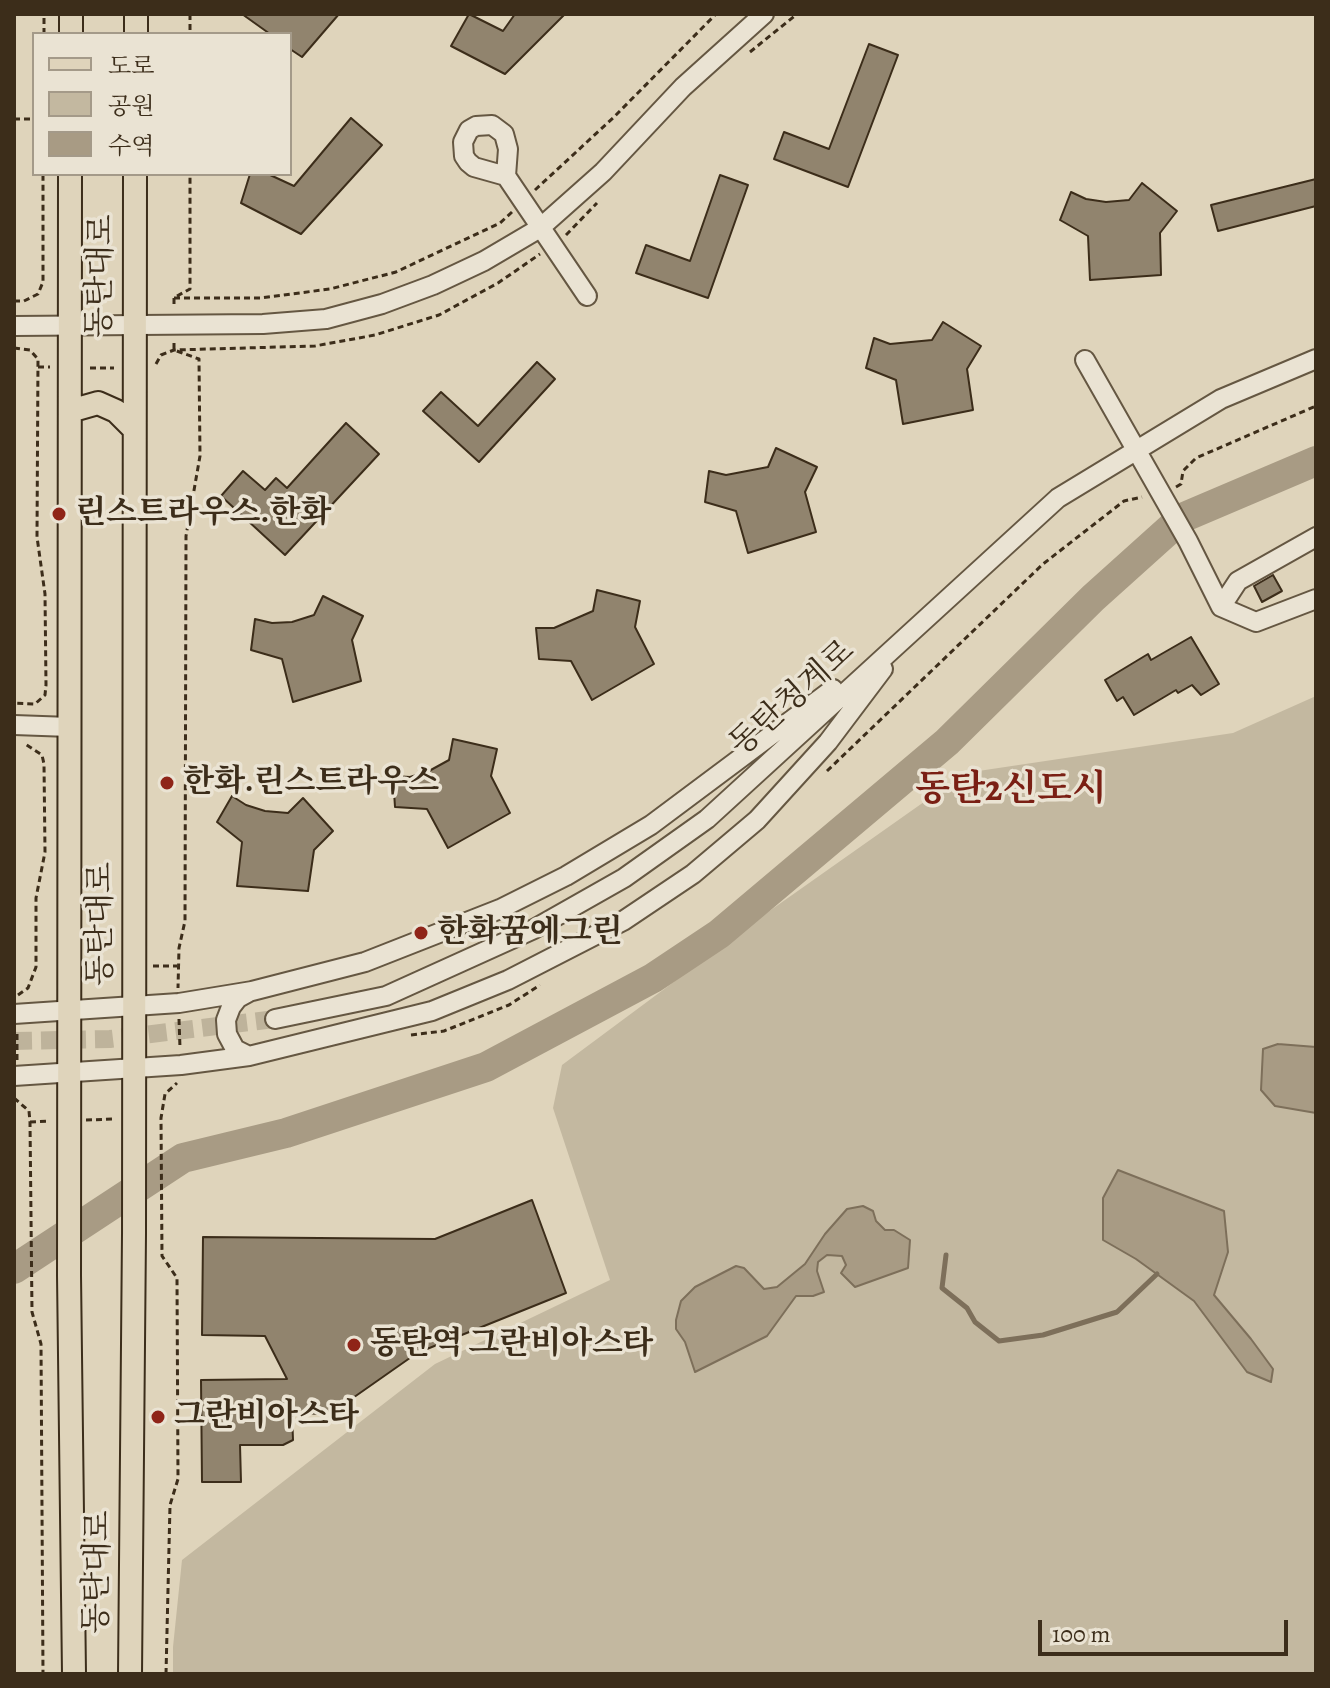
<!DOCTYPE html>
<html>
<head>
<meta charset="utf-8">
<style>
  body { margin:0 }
  #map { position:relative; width:1330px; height:1688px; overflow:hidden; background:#dfd4bb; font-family:Alegreya,"Noto Serif KR",serif }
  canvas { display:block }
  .frame { position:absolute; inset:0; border:16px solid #3c2d1a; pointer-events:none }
  .legend { position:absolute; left:32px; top:32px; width:260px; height:144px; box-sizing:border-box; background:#eae3d3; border:2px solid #a49a89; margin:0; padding:10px 14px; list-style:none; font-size:24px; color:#3c2d1a }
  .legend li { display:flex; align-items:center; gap:16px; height:40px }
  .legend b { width:40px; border:2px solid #a49a89 }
  .scale { position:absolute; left:1038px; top:1620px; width:250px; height:36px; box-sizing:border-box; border:4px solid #3c2d1a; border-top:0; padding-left:10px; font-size:24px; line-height:28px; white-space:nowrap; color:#3c2d1a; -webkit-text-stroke:6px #eae3d3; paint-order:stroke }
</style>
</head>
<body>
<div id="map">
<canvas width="1330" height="1688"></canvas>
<div class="frame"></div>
<ul class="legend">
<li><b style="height:10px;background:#dfd4bb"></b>도로</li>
<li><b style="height:22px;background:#c3b8a0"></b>공원</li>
<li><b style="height:22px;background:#a89b84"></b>수역</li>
</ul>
<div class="scale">100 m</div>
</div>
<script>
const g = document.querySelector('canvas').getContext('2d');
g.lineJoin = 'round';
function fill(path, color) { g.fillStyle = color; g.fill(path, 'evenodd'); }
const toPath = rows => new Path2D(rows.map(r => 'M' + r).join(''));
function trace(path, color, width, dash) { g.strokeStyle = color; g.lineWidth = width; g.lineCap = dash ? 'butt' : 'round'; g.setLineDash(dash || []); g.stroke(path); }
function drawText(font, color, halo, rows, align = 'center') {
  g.font = font + ' Alegreya,"Noto Serif KR",serif'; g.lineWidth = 7; g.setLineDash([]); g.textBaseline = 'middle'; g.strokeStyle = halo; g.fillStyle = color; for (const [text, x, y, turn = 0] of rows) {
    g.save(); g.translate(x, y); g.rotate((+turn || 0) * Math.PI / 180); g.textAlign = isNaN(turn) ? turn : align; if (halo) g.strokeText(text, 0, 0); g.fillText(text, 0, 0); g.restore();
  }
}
const green = toPath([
  [1316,696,1316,1674,173,1674,173,1647,182,1560,435,1364,610,1280,553,1108,562,1065,768,912,965,773,1233,733]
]);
const water = toPath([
  [1278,1044,1316,1047,1316,1113,1275,1106,1261,1090,1263,1049,1278,1044],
  [1118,1170,1224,1211,1228,1252,1214,1295,1251,1339,1273,1369,1271,1382,1247,1372,1194,1301,1136,1259,1103,1240,1103,1198,1118,1170],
  [863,1206,873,1211,876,1221,885,1230,894,1230,910,1240,908,1268,855,1287,841,1273,846,1265,842,1256,827,1255,818,1262,817,1271,824,1292,813,1296,796,1296,767,1336,695,1372,685,1342,676,1329,676,1320,681,1301,695,1287,736,1266,744,1268,764,1289,777,1287,805,1264,825,1234,847,1209,863,1206]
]);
const stream = toPath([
  [946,1255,942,1288,967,1308,975,1322,999,1341,1043,1335,1117,1312,1157,1274]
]);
const river = toPath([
  [14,1269,183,1158,286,1133,486,1067,653,978,719,934,947,742,1093,598,1182,518,1316,461]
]);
const building = toPath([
  [242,14,339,14,302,57,290,49,290,34,270,34,242,14],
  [469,14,503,31,515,14,565,14,505,74,451,46,469,14],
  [869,44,898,55,848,187,774,159,784,132,829,149,869,44],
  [351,118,382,145,301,234,241,203,250,174,268,174,294,186,351,118],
  [720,175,748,185,708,298,636,273,646,245,690,261,720,175],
  [1316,179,1316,206,1218,231,1211,205,1316,179],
  [1142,183,1177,211,1160,233,1161,275,1090,280,1088,236,1060,220,1071,192,1086,199,1106,202,1129,200,1142,183],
  [943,322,981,346,967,369,973,410,903,424,896,380,866,368,874,338,890,344,932,340,943,322],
  [537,362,555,379,479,462,423,411,441,392,478,426,537,362],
  [346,423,379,454,285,555,221,496,243,471,265,490,276,478,287,488,346,423],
  [776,448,817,467,805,492,816,532,748,553,736,511,705,502,709,471,726,475,768,467,776,448],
  [1273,575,1282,591,1262,602,1254,586,1273,575],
  [597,590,640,601,635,627,654,664,592,700,571,661,539,659,536,628,554,628,593,611,597,590],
  [323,596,363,616,352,640,361,681,293,702,282,659,251,650,255,619,272,623,292,622,314,615,323,596],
  [1191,637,1219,684,1201,695,1192,685,1178,693,1176,690,1134,715,1123,697,1117,701,1105,680,1148,654,1151,660,1191,637],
  [453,739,497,749,491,776,510,813,448,848,427,809,395,807,393,776,410,777,429,771,449,760,453,739],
  [232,796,246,805,265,811,288,813,303,798,333,831,314,850,308,891,237,886,242,842,217,822,232,796],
  [532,1200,566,1293,417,1353,330,1414,292,1413,293,1440,283,1445,240,1445,241,1482,202,1482,201,1380,287,1379,265,1336,202,1335,203,1237,435,1239,532,1200]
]);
const minorTunnel = toPath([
  [14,1041,110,1039,275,1019]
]);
const path = toPath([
  [190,14,190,34],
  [44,34,44,14],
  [750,52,797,14],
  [14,119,34,119],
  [535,190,614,117,716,14],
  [566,235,597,203],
  [90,282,115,282],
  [177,296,190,289,190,174],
  [174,298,174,307],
  [174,298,260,298,330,289,396,272,500,223,512,212],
  [14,301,24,301,38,294,43,282,43,174],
  [174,343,174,350,199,359,200,456,186,536,185,921,179,948,178,988],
  [14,348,30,350,38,359,37,537,45,594,46,685,45,695,35,704,14,703],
  [156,364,161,355,174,350,315,346,375,335,439,315,498,283,540,254],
  [38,367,50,367],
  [90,368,114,368],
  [1176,487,1181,484,1183,471,1196,458,1316,406],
  [827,771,1043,564,1124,501,1142,497],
  [153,966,177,966],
  [89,967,114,966],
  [18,995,28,988,36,967,36,898,45,852,44,764,42,755,25,744],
  [179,1019,180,1048],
  [411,1035,444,1031,509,1005,540,985],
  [17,1060,17,1031],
  [14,1098,29,1111,30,1122,32,1312,41,1344,43,1674],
  [86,1120,114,1119],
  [30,1122,50,1121],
  [166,1674,170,1505,178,1479,177,1278,162,1256,161,1118,165,1094,177,1083]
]);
const minor = toPath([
  [506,176,474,167,468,162,464,156,463,142,469,130,476,126,492,125,504,134,508,149,506,176,587,296],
  [14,326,263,324,326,319,382,304,433,285,484,261,540,228,603,172,683,87,764,14],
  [1085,360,1188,541,1221,607,1256,622,1316,599],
  [1221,607,1238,581,1316,537],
  [14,725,70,727],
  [14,1014,179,1003,252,991,365,962,500,909,566,876,651,825,833,689],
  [275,1019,386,996,534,929,624,878,707,819,1058,498,1221,399,1316,359],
  [249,1056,235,1049,227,1034,226,1020,231,1007,238,998,249,992],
  [14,1076,181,1065,249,1056,432,1011,508,980,623,921,693,874,757,820,828,742,883,669]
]);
const major = toPath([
  [71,34,71,14],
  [136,34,136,14],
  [70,174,69,1275,74,1674],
  [70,411,98,403,116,411,133,428],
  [130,1674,134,1234,135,174]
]);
const markers = [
  [59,514,8,"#8f2418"],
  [167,783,8,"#8f2418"],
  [421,933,8,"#8f2418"],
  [354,1345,8,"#8f2418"],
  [158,1417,8,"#8f2418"]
];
const streetNames = [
  ["동탄대로",102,276,-89],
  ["동탄청계로",793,699,-42],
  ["동탄대로",102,924,-90],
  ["동탄대로",99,1572,-89]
];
const poiNames = [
  ["린스트라우스.한화",75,514],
  ["한화.린스트라우스",183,783],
  ["한화꿈에그린",437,933],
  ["동탄역 그란비아스타",370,1345],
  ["그란비아스타",174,1417]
];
const quarterNames = [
  ["동탄2신도시",1011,791]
];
fill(green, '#c3b8a0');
fill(water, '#a89b84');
trace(water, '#7d6f5a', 2);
trace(stream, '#7d6f5a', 5);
trace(river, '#a89b84', 30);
fill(building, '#91846e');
trace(building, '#3c2d1a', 2);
trace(minorTunnel, '#beb39b', 18, [18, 9]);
trace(minor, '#655742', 22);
trace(major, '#3c2d1a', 26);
trace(path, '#3c2d1a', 3, [6, 4]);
trace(minor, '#eae3d3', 18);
trace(major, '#dfd4bb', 22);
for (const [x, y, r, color] of markers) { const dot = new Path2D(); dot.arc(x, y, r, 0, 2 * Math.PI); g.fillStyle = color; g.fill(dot); trace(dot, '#eae3d3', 3); }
drawText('32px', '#3c2d1a', '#eae3d3', streetNames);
drawText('bold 32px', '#3c2d1a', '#eae3d3', poiNames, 'left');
drawText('bold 36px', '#7a1f14', '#eae3d3', quarterNames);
</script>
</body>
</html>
